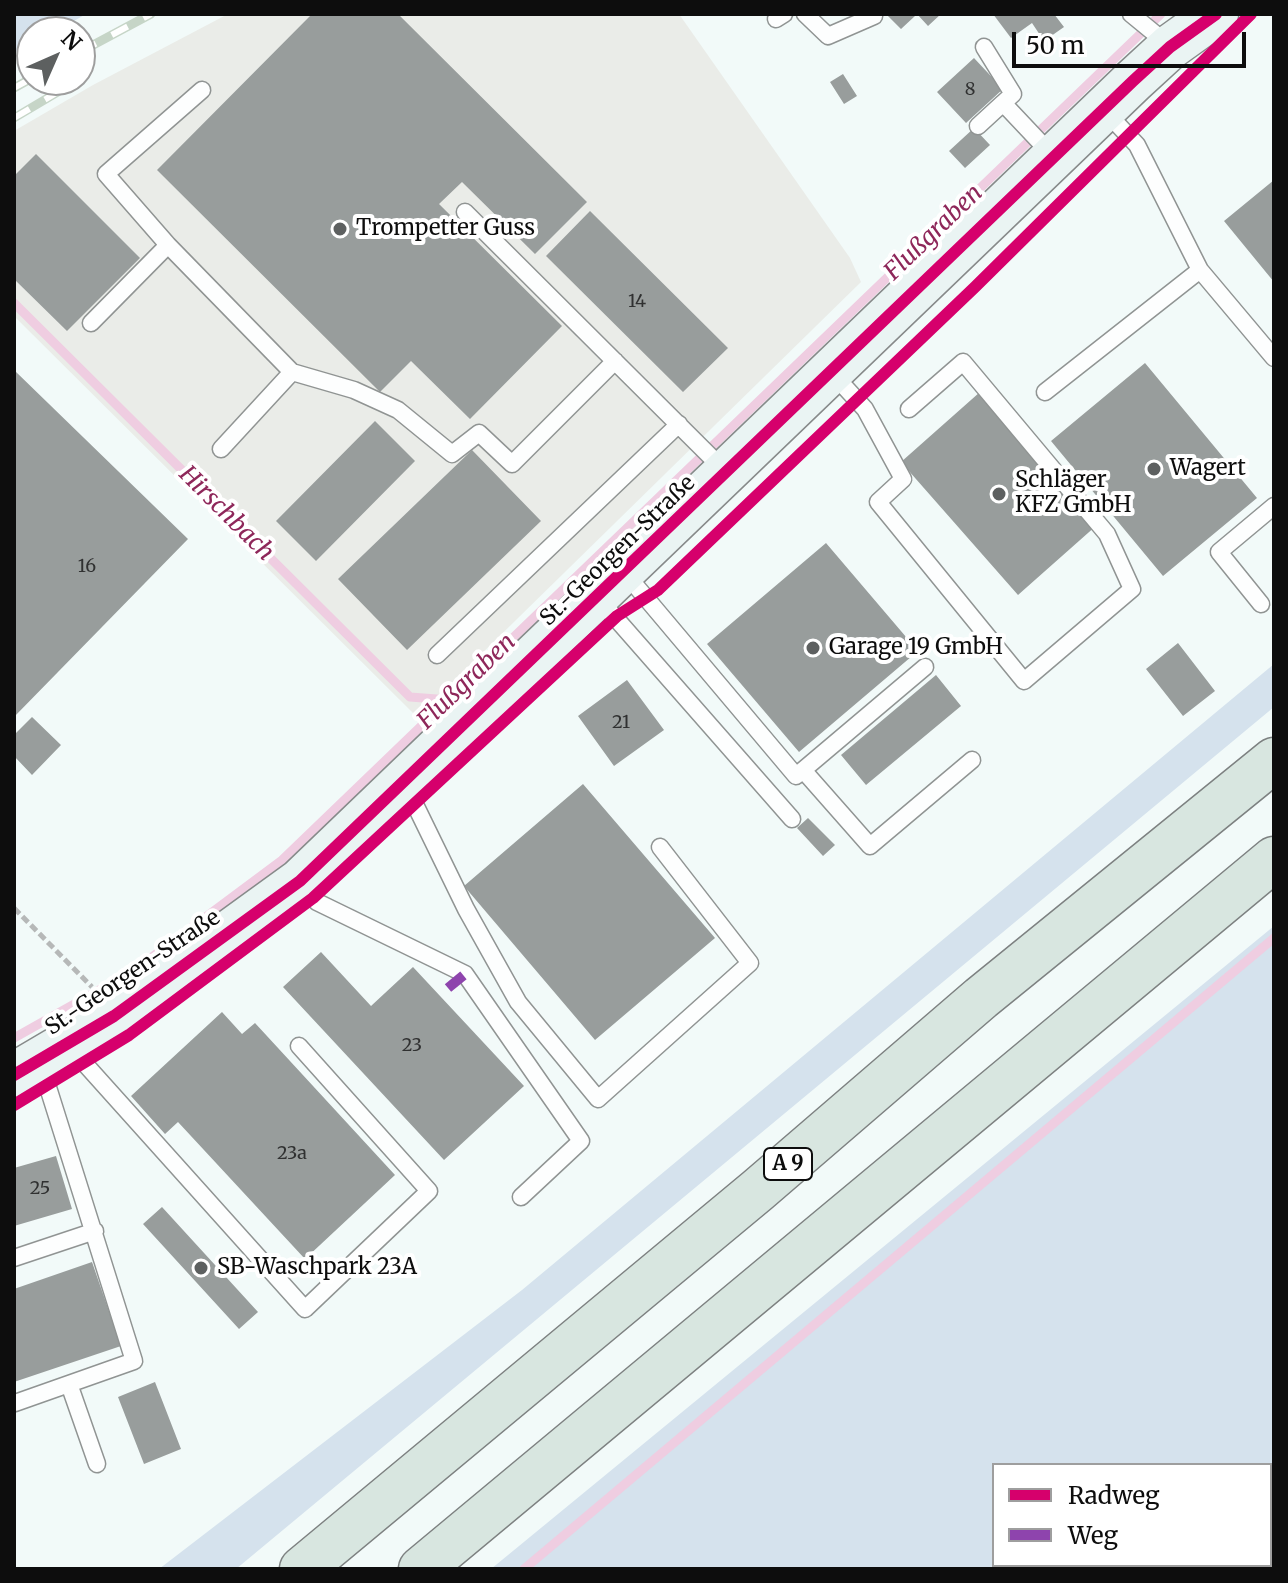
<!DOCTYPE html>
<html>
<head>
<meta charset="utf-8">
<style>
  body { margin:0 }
  #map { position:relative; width:1288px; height:1583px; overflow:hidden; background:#f2faf9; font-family:Merriweather,serif }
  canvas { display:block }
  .frame { position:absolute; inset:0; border:16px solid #0d0d0d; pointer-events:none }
  .legend { position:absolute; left:992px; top:1463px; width:280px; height:104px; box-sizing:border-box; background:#fff; border:2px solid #9e9e9e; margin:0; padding:10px 14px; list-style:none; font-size:24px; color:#0d0d0d }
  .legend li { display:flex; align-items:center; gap:16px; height:40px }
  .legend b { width:40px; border:2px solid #9e9e9e }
  .north { position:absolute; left:16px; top:16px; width:80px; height:80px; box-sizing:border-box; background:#fff; border:2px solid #9e9e9e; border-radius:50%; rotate:45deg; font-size:22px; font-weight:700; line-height:32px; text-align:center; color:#0d0d0d }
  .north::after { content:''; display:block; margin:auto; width:28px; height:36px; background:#5d6060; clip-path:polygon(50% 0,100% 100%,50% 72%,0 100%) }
  .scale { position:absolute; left:1012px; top:32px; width:234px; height:36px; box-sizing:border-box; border:4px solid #0d0d0d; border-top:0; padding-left:10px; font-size:24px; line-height:28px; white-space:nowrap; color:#0d0d0d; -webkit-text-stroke:6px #fff; paint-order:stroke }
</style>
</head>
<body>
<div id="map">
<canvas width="1288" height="1583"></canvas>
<div class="frame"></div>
<ul class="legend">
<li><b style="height:10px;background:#d6006c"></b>Radweg</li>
<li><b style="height:10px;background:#8e44ad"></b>Weg</li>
</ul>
<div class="north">N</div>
<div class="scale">50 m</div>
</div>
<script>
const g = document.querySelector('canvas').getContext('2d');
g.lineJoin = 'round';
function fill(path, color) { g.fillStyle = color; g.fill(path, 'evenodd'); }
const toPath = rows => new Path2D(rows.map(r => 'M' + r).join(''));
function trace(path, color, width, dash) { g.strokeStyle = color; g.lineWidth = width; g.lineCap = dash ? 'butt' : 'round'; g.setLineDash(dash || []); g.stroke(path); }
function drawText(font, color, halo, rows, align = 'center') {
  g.font = font + ' Merriweather,serif'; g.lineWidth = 8; g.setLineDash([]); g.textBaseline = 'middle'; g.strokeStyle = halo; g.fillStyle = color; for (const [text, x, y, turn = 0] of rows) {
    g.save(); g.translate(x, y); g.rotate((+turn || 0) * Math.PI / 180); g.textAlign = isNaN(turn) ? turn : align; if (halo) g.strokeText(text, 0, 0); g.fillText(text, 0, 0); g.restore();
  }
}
const industrial = toPath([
  [228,14,679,14,850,258,861,282,417,717,14,316,14,131,93,85]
]);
const green = toPath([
  [14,14,86,14,55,32,32,32,32,44,14,53],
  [1274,664,1274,707,236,1569,159,1569,522,1290],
  [1274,926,1274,1569,491,1569],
  [1270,1465,1270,1565,994,1565,994,1465]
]);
const stream = toPath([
  [14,303,410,697,450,700],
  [14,1038,133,971,282,860,1161,14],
  [524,1569,1274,938]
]);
const building = toPath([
  [312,14,398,14,587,202,535,254,462,182,439,204,562,326,470,419,411,361,380,392,157,170],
  [886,14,913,14,915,16,901,29],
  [917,14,941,14,928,26],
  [993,14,1054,14,1064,27,1044,41,1032,23,1011,38],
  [974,58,1003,89,966,123,937,92],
  [843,74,857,96,844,104,830,82],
  [974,128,990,145,965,168,949,151],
  [36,154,140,258,67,331,14,279,14,176],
  [1274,180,1274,282,1224,221],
  [590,211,728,348,683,392,546,256],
  [1145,363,1257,498,1163,576,1051,441],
  [14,370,188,539,14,717],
  [980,392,1097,525,1018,595,901,462],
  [375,421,415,461,316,561,276,521],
  [472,450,541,521,407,650,338,579],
  [826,543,918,651,799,752,707,644],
  [1178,643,1215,691,1183,716,1146,669],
  [936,675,961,706,866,785,841,755],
  [627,680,664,730,614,766,578,716],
  [32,717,61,745,32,775,14,756,14,735],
  [583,784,715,938,595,1040,464,886],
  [808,818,835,845,823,856,797,828],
  [321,952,371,1006,413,967,524,1086,444,1160,283,987],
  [222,1012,242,1034,255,1023,395,1175,305,1259,178,1122,165,1134,131,1096],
  [56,1156,72,1209,14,1226,14,1168],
  [162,1207,258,1312,239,1329,143,1224],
  [92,1262,121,1346,14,1382,14,1289],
  [155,1382,181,1449,144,1464,118,1397]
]);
const path = toPath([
  [14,908,92,987]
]);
const lane = toPath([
  [805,14,828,36,874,16],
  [1131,14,1170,46],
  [776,19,784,14],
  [984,47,1013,94,1003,103],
  [202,90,106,174,168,245,292,372,354,390,398,410,452,454,479,433,512,464,615,361],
  [1105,111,1137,145,1200,270,1274,358],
  [978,126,1003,103,1053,156],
  [465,212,724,470],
  [91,323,168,245],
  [832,373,865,409,903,479,878,502,1024,681,1132,589,1107,534,963,362,909,409],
  [1045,392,1200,270],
  [221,449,292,372],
  [625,573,796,776,925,667],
  [598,598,792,819],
  [1261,604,1219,552,1274,506],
  [437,655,679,424],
  [803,770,870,846,972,760],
  [405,784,466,909,518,1002,598,1099,750,963,660,847],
  [301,882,317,902,465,974,581,1141,521,1197],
  [68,1045,305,1309,429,1191,299,1046],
  [14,1258,95,1231],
  [69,1384,97,1464],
  [15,1403,134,1361,40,1062]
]);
const secondary = toPath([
  [14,1075,114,1016,300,881,1133,81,1170,47,1216,14]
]);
const highway = toPath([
  [302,1569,758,1190,981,998,1274,760],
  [421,1569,1274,859]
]);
const rail = toPath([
  [80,52,151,14],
  [14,88,32,78],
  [14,118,78,80]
]);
const quiet = toPath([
  [448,988,465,974]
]);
const cycleway = toPath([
  [14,1075,114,1016,300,881,1133,81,1170,47,1216,14],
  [14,1105,129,1035,313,898,617,616,658,590,975,287,1251,14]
]);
const markers = [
  [340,229,8,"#5d6060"],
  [1154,469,8,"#5d6060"],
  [999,494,8,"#5d6060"],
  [813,648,8,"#5d6060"],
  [201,1268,8,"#5d6060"]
];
const numberNames = [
  ["8",970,90],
  ["14",637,302],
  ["16",87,567],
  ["21",621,723],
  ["23",412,1046],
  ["23a",292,1154],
  ["25",40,1189]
];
const shields = [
  [788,1164,48]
];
const shieldNames = [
  ["A 9",788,1164]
];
const poiNames = [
  ["Trompetter Guss",356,229],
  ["Wagert",1170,469],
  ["Schläger",1015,481],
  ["KFZ GmbH",1015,506],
  ["Garage 19 GmbH",829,648],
  ["SB-Waschpark 23A",217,1268]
];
const streetNames = [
  ["St.-Georgen-Straße",618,551,-44],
  ["St.-Georgen-Straße",133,973,-34]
];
const waterNames = [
  ["Flußgraben",934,233,-44],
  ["Hirschbach",226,514,45],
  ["Flußgraben",467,682,-44]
];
fill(industrial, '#eaece8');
fill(green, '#d5e2ed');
trace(stream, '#efcde1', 9);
fill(building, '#989d9c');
trace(lane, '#909493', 19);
trace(secondary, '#878a8a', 47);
trace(highway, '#7d8181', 47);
trace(path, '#b6b8b8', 5, [8, 4]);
trace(lane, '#fdfefe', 16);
trace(secondary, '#eaf4f3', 44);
trace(highway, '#d8e6e0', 44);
trace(rail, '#c6d5c7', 9);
trace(rail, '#fff', 6, [18]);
trace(quiet, '#8e44ad', 10, [20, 10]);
trace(cycleway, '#d6006c', 12);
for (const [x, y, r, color] of markers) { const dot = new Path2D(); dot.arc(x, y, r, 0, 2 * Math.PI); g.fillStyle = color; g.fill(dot); trace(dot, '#fff', 3); }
drawText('18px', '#303131', null, numberNames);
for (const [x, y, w] of shields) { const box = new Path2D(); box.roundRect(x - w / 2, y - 16, w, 32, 6); g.fillStyle = '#fff'; g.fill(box); trace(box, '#0d0d0d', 2); }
drawText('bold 20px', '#0d0d0d', null, shieldNames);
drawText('22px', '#0d0d0d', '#fff', poiNames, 'left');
drawText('22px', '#0d0d0d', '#fff', streetNames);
drawText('italic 24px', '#8e275a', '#fff', waterNames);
</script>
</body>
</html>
